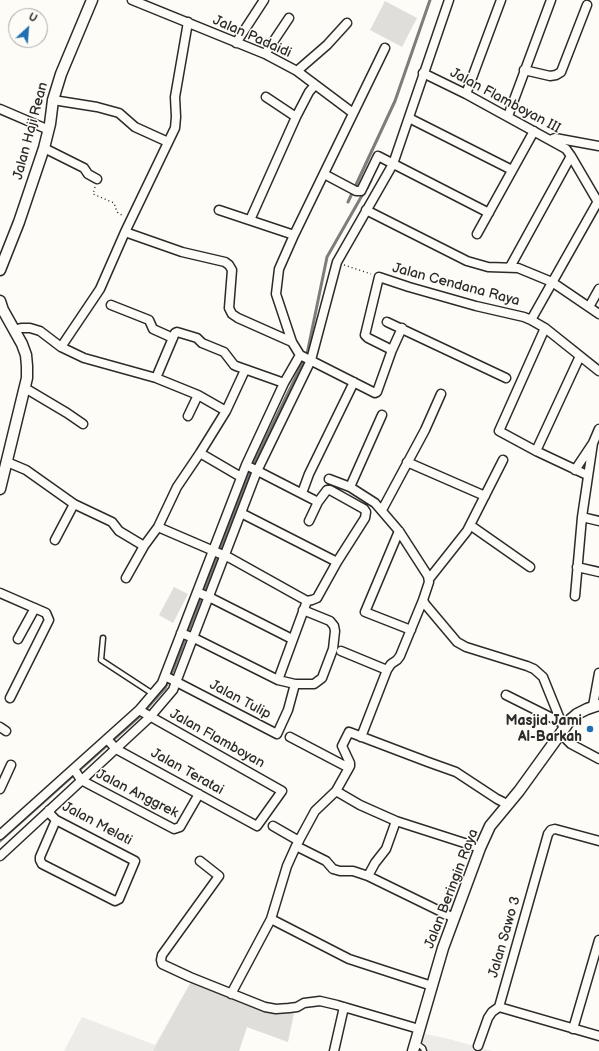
<!DOCTYPE html>
<html>
<head>
<meta charset="utf-8">
<style>
  body { margin:0 }
  #map { position:relative; width:599px; height:1051px; overflow:hidden; background:#fdfcf7; font-family:"Balsamiq Sans",sans-serif }
  canvas { display:block }
  .north { position:absolute; left:8px; top:8px; width:40px; height:40px; box-sizing:border-box; background:#fdfcf7; border:1px solid #a9a8a5; border-radius:50%; rotate:26deg; font-size:11px; font-weight:700; line-height:16px; text-align:center; color:#2b2b2b }
  .north::after { content:''; display:block; margin:auto; width:14px; height:18px; background:#1f6fb2; clip-path:polygon(50% 0,100% 100%,50% 72%,0 100%) }
</style>
</head>
<body>
<div id="map">
<canvas width="599" height="1051"></canvas>
<div class="north">U</div>
</div>
<script>
const g = document.querySelector('canvas').getContext('2d');
g.lineJoin = 'round';
function fill(path, color) { g.fillStyle = color; g.fill(path, 'evenodd'); }
const toPath = rows => new Path2D(rows.map(r => 'M' + r).join(''));
function trace(path, color, width, dash) { g.strokeStyle = color; g.lineWidth = width; g.lineCap = dash ? 'butt' : 'round'; g.setLineDash(dash || []); g.stroke(path); }
function drawText(font, color, halo, rows, align = 'center') {
  g.font = font + ' "Balsamiq Sans",sans-serif'; g.lineWidth = 3; g.setLineDash([]); g.textBaseline = 'middle'; g.strokeStyle = halo; g.fillStyle = color; for (const [text, x, y, turn = 0] of rows) {
    g.save(); g.translate(x, y); g.rotate((+turn || 0) * Math.PI / 180); g.textAlign = isNaN(turn) ? turn : align; if (halo) g.strokeText(text, 0, 0); g.fillText(text, 0, 0); g.restore();
  }
}
const built = toPath([
  [192,980,288,1042,247,1027,239,1051,64,1051,82,1017,155,1045],
  [425,1034,445,1038,492,1051,420,1051]
]);
const green = toPath([
  [385,1,417,18,402,47,370,30],
  [174,587,188,594,173,623,159,615],
  [192,980,260,1007,295,1009,288,1042,247,1027,239,1051,153,1051]
]);
const stream = toPath([
  [367,188,371,180],
  [348,202,395,101,430,0],
  [0,841,140,716,165,688,171,675,253,465,307,354,327,257,364,192]
]);
const path = toPath([
  [95,187,93,194,114,203,117,212,123,216],
  [344,265,371,274]
]);
const service = toPath([
  [103,638,101,660,153,694],
  [416,1043,423,1048,424,1051]
]);
const minor = toPath([
  [132,0,265,54,297,71,353,113],
  [236,43,264,0],
  [385,48,294,235,279,269,276,294,292,342,300,355,375,393,377,392,392,350,402,328],
  [265,54,289,18],
  [524,70,550,76,556,75,561,72,587,5],
  [297,71,327,45,347,23],
  [423,73,466,94,566,149,571,156,599,204],
  [466,94,501,0],
  [266,97,296,117],
  [53,100,97,107,119,113,135,127,168,142],
  [0,109,49,130],
  [508,116,551,0],
  [409,118,512,170],
  [550,140,555,138,599,146],
  [44,148,84,168,88,174,97,179],
  [324,174,356,191,361,191,378,156,489,213],
  [219,210,294,235],
  [366,210,467,261,488,267,518,268,552,282,599,314],
  [250,220,296,117,309,92,315,85],
  [125,232,182,252,225,262,229,265,232,270,229,308,232,314,238,318,292,342],
  [477,234,534,131],
  [510,267,571,156],
  [111,305,149,320,153,329,173,338],
  [589,307,599,289],
  [531,320,597,203],
  [387,322,506,378],
  [545,328,499,431,536,451,587,475],
  [14,330,21,328,30,328,40,331,61,347,100,289,125,232,175,128,176,117,175,97,188,22],
  [61,347,84,358,156,378,198,395,188,416],
  [392,350,368,338,365,335,379,277,409,287,476,306,524,317,531,320,545,328,599,371],
  [156,378,175,333,177,332,197,338,202,343,224,352,234,365,236,366,284,383],
  [25,388,67,413,83,424],
  [198,395,226,411],
  [536,451,580,356],
  [200,453,241,477],
  [7,462,26,470,74,504,112,522,119,531,144,546],
  [407,462,485,496],
  [246,465,318,502],
  [575,470,593,443,599,429],
  [329,479,350,487,375,503,399,531,428,576,429,582,423,600,425,604,457,642,466,647,527,666,534,669,543,677,564,729],
  [350,487,382,415],
  [302,493,309,474,354,382],
  [382,510,425,430,441,394],
  [241,513,337,562],
  [582,517,599,521],
  [470,525,530,567],
  [158,527,230,558,307,601],
  [399,531,365,612,411,630],
  [55,540,74,504],
  [577,567,599,572],
  [126,578,144,546,158,527,177,487,200,453,226,411,245,370],
  [429,579,467,531,503,460],
  [197,592,213,599,292,639],
  [0,593,46,613,49,620,10,698],
  [575,596,582,517,593,443],
  [181,633,196,639,278,680,295,684,314,684,322,678,333,649,335,631,334,626,330,621,303,610],
  [18,639,35,608],
  [341,651,387,670],
  [165,676,277,734,288,710,295,684],
  [278,680,307,601,312,600,317,598,337,562,365,518,366,512,364,509,330,490,327,490,318,502,309,521],
  [506,695,562,723],
  [593,706,599,673],
  [0,727,6,731],
  [561,734,571,744,599,759],
  [290,737,349,768],
  [361,737,387,670,391,664,397,660,400,656,423,600],
  [107,739,116,749,257,826,282,791,139,710],
  [74,769,81,780,174,829,180,827,199,794],
  [0,789,11,765],
  [336,791,360,805,396,821,480,848],
  [49,810,51,815,56,820,135,861,119,899,115,901,42,864,40,860,40,857,56,820],
  [273,826,299,841],
  [0,835,139,710,162,683,246,465,284,383,300,355],
  [296,846,326,861,333,869,340,871,353,871,368,876,454,918],
  [0,856,150,717,173,690,257,471,311,360,337,262,393,164,449,0],
  [200,861,219,876,162,955,161,960,162,964,190,977,265,1007,276,1009,289,1008,297,1007,304,1003,320,1001,337,1005,419,1029],
  [368,876,375,863,386,849,396,821],
  [271,919,349,959,432,986],
  [231,994,271,919,287,866,296,846,315,811,336,791,350,766,350,763,342,746,349,732,428,762,456,772,497,799,507,804],
  [499,1007,599,1036],
  [573,1029,599,940],
  [478,1046,488,1018,492,1012,499,1007,548,834,551,830,555,829,599,841],
  [334,1051,344,1007]
]);
const tertiary = toPath([
  [0,270,19,222,44,148,50,124,53,100,61,74,92,0],
  [0,301,3,310,22,344,26,355,27,366,27,378,0,489],
  [413,1051,443,948,480,848,490,826,519,791,571,719,577,714,587,709,599,705]
]);
const markers = [
  [590,729,4,"#1f6fb2"]
];
const streetNames = [
  ["Jalan Padaidi",252,37,24],
  ["Jalan Flamboyan III",505,101,28],
  ["Jalan Haji Rean",31,131,-75],
  ["Jalan Cendana Raya",456,285,15],
  ["Jalan Tulip",240,700,28],
  ["Jalan Flamboyan",217,739,29],
  ["Jalan Teratai",187,772,29],
  ["Jalan Anggrek",137,794,27],
  ["Jalan Melati",97,824,28],
  ["Jalan Beringin Raya",452,889,-69],
  ["Jalan Sawo 3",505,937,-74]
];
const poiNames = [
  ["Masjid Jami",582,721],
  ["Al-Barkah",582,737]
];
fill(built, '#edece8');
fill(green, '#dfdeda');
trace(stream, '#7e7d7b', 3);
trace(service, '#2b2b2b', 7);
trace(minor, '#2b2b2b', 11);
trace(tertiary, '#2b2b2b', 13);
trace(path, '#2b2b2b', 1.5, [1, 3]);
trace(service, '#fdfcf7', 4);
trace(minor, '#fdfcf7', 8);
trace(tertiary, '#fdfcf7', 10);
for (const [x, y, r, color] of markers) { const dot = new Path2D(); dot.arc(x, y, r, 0, 2 * Math.PI); g.fillStyle = color; g.fill(dot); trace(dot, '#fdfcf7', 1.5); }
drawText('14px', '#2b2b2b', '#fdfcf7', streetNames);
drawText('bold 14px', '#2b2b2b', '#fdfcf7', poiNames, 'right');
</script>
</body>
</html>
